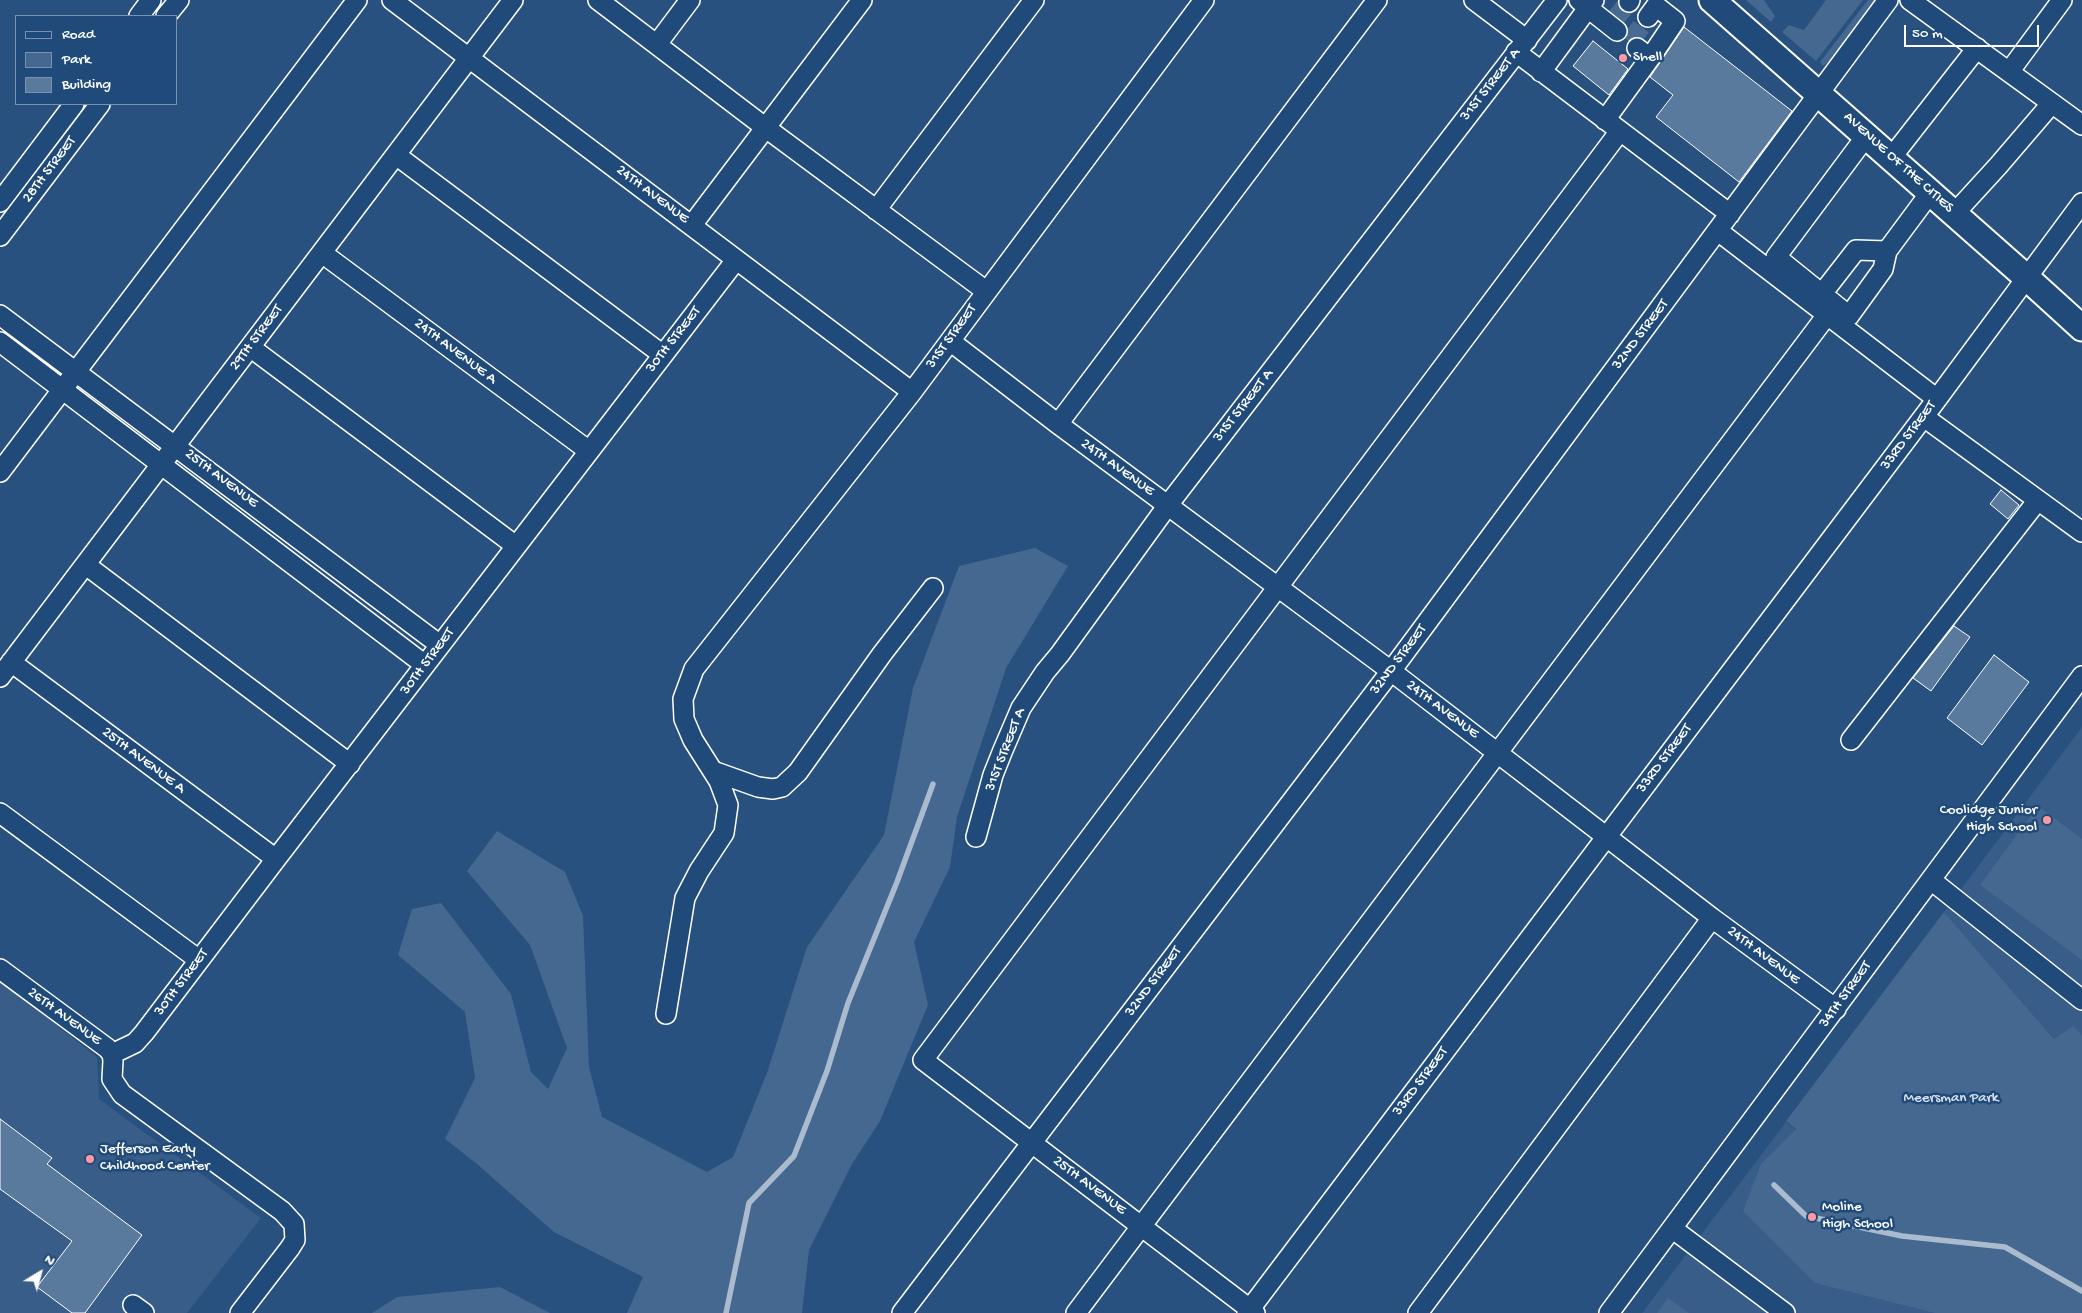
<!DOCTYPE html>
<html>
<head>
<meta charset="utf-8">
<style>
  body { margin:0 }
  #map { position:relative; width:2082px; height:1313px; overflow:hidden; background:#28517f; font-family:"Gochi Hand",sans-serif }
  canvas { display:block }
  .legend { position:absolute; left:15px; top:15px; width:162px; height:90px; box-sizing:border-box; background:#1f4a7a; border:1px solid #7992af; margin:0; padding:6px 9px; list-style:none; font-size:15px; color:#fff }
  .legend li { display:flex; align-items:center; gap:10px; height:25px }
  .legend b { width:25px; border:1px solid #7992af }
  .north { position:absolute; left:15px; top:1248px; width:50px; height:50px; -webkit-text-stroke:4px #1f4a7a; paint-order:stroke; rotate:37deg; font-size:14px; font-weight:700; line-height:20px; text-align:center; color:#fff }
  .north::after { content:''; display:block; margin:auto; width:18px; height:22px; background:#fff; clip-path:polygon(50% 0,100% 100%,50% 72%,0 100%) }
  .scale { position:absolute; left:1904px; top:25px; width:135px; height:22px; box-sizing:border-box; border:2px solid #fff; border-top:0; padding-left:6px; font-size:15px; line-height:18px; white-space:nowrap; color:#fff; -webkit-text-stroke:4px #1f4a7a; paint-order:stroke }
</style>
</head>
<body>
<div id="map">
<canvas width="2082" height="1313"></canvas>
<ul class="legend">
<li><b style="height:6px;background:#1f4a7a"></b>Road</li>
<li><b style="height:14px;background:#446890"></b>Park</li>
<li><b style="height:14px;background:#5a7a9d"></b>Building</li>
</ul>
<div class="north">N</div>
<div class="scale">50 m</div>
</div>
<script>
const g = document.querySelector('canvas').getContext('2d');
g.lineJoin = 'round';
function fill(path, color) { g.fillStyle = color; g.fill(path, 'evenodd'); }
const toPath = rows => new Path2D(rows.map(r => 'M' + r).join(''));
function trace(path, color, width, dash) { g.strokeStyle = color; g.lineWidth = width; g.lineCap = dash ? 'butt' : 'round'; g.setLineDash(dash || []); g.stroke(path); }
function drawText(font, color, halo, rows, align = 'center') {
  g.font = font + ' "Gochi Hand",sans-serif'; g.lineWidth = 5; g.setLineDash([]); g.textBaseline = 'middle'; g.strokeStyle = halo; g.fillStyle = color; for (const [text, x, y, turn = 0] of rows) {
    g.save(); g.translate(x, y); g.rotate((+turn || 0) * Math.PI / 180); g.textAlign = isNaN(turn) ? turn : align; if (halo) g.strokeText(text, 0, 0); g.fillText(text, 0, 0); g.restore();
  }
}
const built = toPath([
  [2082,727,2082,1071,1944,912],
  [0,981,97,1057,99,1099,261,1218,187,1313,0,1313],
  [1786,1122,2033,1313,1642,1313]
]);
const green = toPath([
  [1746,0,1764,0,1775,16,1771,22],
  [1826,0,1863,0,1816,61,1782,32,1789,25,1804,30],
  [1868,0,1875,0,1831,60,1823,66,1820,62],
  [1035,548,1068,566,1006,668,957,817,950,867,914,942,928,1005,880,1121,852,1164,809,1250,802,1313,627,1313,643,1277,554,1232,477,1164,445,1139,475,1078,465,1012,398,955,412,909,441,903,511,994,531,1072,548,1089,567,1048,530,945,467,871,497,831,565,872,583,916,589,1067,602,1117,707,1172,733,1157,767,1073,807,947,884,835,913,688,959,566],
  [2038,806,2082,839,2082,960,1980,885],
  [1944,912,2054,1039,2073,1026,2082,1035,2082,1313,1935,1313,1815,1283,1743,1211,1761,1164,1796,1129,1786,1121],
  [500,1287,550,1313,372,1313,397,1297],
  [1668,1298,1689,1313,1657,1313]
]);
const stream = toPath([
  [1774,1185,1806,1216,1902,1236,2005,1247,2082,1291],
  [726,1313,749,1203,794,1156,827,1071,848,1003,897,882,933,784]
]);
const building = toPath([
  [1684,27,1792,111,1739,182,1656,117,1673,95,1650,77,1684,27],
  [1593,41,1628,69,1609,95,1573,66,1593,41],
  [2001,490,2019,505,2008,519,1990,504,2001,490],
  [1954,626,1970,637,1931,691,1913,678,1954,626],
  [1994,655,2029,682,1982,745,1947,718,1994,655],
  [0,1119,52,1158,47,1164,142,1235,85,1313,72,1313,37,1287,72,1241,0,1189,0,1119]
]);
const minorTunnel = toPath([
  [1615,19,1629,2],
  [1630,42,1648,17]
]);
const minor = toPath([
  [392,0,912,392],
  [598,0,766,128,986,291],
  [1474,0,1527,40],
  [1594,0,1588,8,1617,31],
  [1910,0,2082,125],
  [1629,2,1630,0],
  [139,16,151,0],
  [166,16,179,0],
  [657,44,690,0],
  [1637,48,1650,58,1675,21,1656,6,1648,17],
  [1516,52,1730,214],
  [1541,72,1588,8,1579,0],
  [2009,72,2062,0],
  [1605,120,1650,58],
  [1867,135,1776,257,1849,316,1883,269,1887,251,1930,193],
  [396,155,663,355],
  [1891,158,1977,48],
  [0,202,74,104],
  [876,210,1034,0],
  [1954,214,1998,166,2052,103],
  [692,225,862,0],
  [1718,231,1937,399],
  [0,236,100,104],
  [322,253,589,451],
  [1821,295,1856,250,1887,251],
  [0,315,440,645],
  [950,341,1058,424,1391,671,1712,918,1836,1009],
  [0,342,425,665],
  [250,347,516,546],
  [1924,417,2082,532],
  [1058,424,1377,0],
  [0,472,357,0],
  [86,565,350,764],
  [11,662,276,859],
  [0,677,513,0],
  [1851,740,2038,500],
  [713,771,758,787,773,789,782,787,798,772,882,654,933,588],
  [0,813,199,960],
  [976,837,993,775,1003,750,1021,708,1045,672,1060,654,1168,505,1557,0],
  [1931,880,2082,1000],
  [0,969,107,1048,112,1054,113,1061,112,1079,122,1094,282,1211,294,1224,295,1240,290,1248,240,1313],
  [666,1014,685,898,699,871,724,833,728,805,719,781,693,740,684,719,683,699,694,669,912,392,1204,0],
  [112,1054,135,1043,144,1033,276,859,736,260],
  [1673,1229,1785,1313],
  [133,1305,144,1313],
  [902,1313,1391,671,1888,0],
  [1076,1313,1827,315],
  [1247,1313,1937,399,2082,203],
  [1255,1313,923,1060,1620,131],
  [1418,1313,1712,918],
  [1609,1313,2082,676]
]);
const major = toPath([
  [1712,0,2027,278,2082,328]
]);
const markers = [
  [1623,58,5,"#ff9aa2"],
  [2047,820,5,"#ff9aa2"],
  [90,1159,5,"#ff9aa2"],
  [1812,1217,5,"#ff9aa2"]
];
const poiNames = [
  ["Shell",1633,58],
  ["Coolidge Junior",2037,811,"right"],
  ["High School",2037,828,"right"],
  ["Jefferson Early",100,1150],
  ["Childhood Center",100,1167],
  ["Moline",1822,1208],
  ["High School",1822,1225]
];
const streetNames = [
  ["31ST STREET A",1491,85,-52],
  ["AVENUE OF THE CITIES",1898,163,42],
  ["28TH STREET",50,170,-53],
  ["24TH AVENUE",652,195,37],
  ["32ND STREET",1641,335,-53],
  ["31ST STREET",952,337,-54],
  ["29TH STREET",257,338,-53],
  ["30TH STREET",674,340,-52],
  ["24TH AVENUE A",455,352,37],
  ["31ST STREET A",1244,406,-52],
  ["33RD STREET",1909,436,-53],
  ["24TH AVENUE",1117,468,36],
  ["25TH AVENUE",221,479,37],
  ["32ND STREET",1399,660,-53],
  ["30TH STREET",428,662,-53],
  ["24TH AVENUE",1442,710,37],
  ["31ST STREET A",1006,750,-69],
  ["33RD STREET",1665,759,-53],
  ["25TH AVENUE A",143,761,37],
  ["24TH AVENUE",1763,956,37],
  ["32ND STREET",1154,982,-53],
  ["30TH STREET",182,983,-53],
  ["34TH STREET",1846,995,-54],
  ["26TH AVENUE",64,1017,36],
  ["33RD STREET",1421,1082,-53],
  ["25TH AVENUE",1089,1186,37]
];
const parkNames = [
  ["Meersman Park",1951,1099]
];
fill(built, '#375d88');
fill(green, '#446890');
trace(stream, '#aabbcd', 5.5);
fill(building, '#5a7a9d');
trace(building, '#fff', 1);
trace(minorTunnel, '#486b92', 19, [19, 9]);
trace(minor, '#fff', 22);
trace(major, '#fff', 29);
trace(minor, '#1f4a7a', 19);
trace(major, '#1f4a7a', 25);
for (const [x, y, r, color] of markers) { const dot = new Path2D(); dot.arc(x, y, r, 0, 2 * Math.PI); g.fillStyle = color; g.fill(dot); trace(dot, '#1f4a7a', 2); }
drawText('15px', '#fff', '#1f4a7a', poiNames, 'left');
drawText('15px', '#fff', '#1f4a7a', streetNames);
drawText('15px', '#dae1e9', '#1f4a7a', parkNames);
</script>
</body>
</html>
